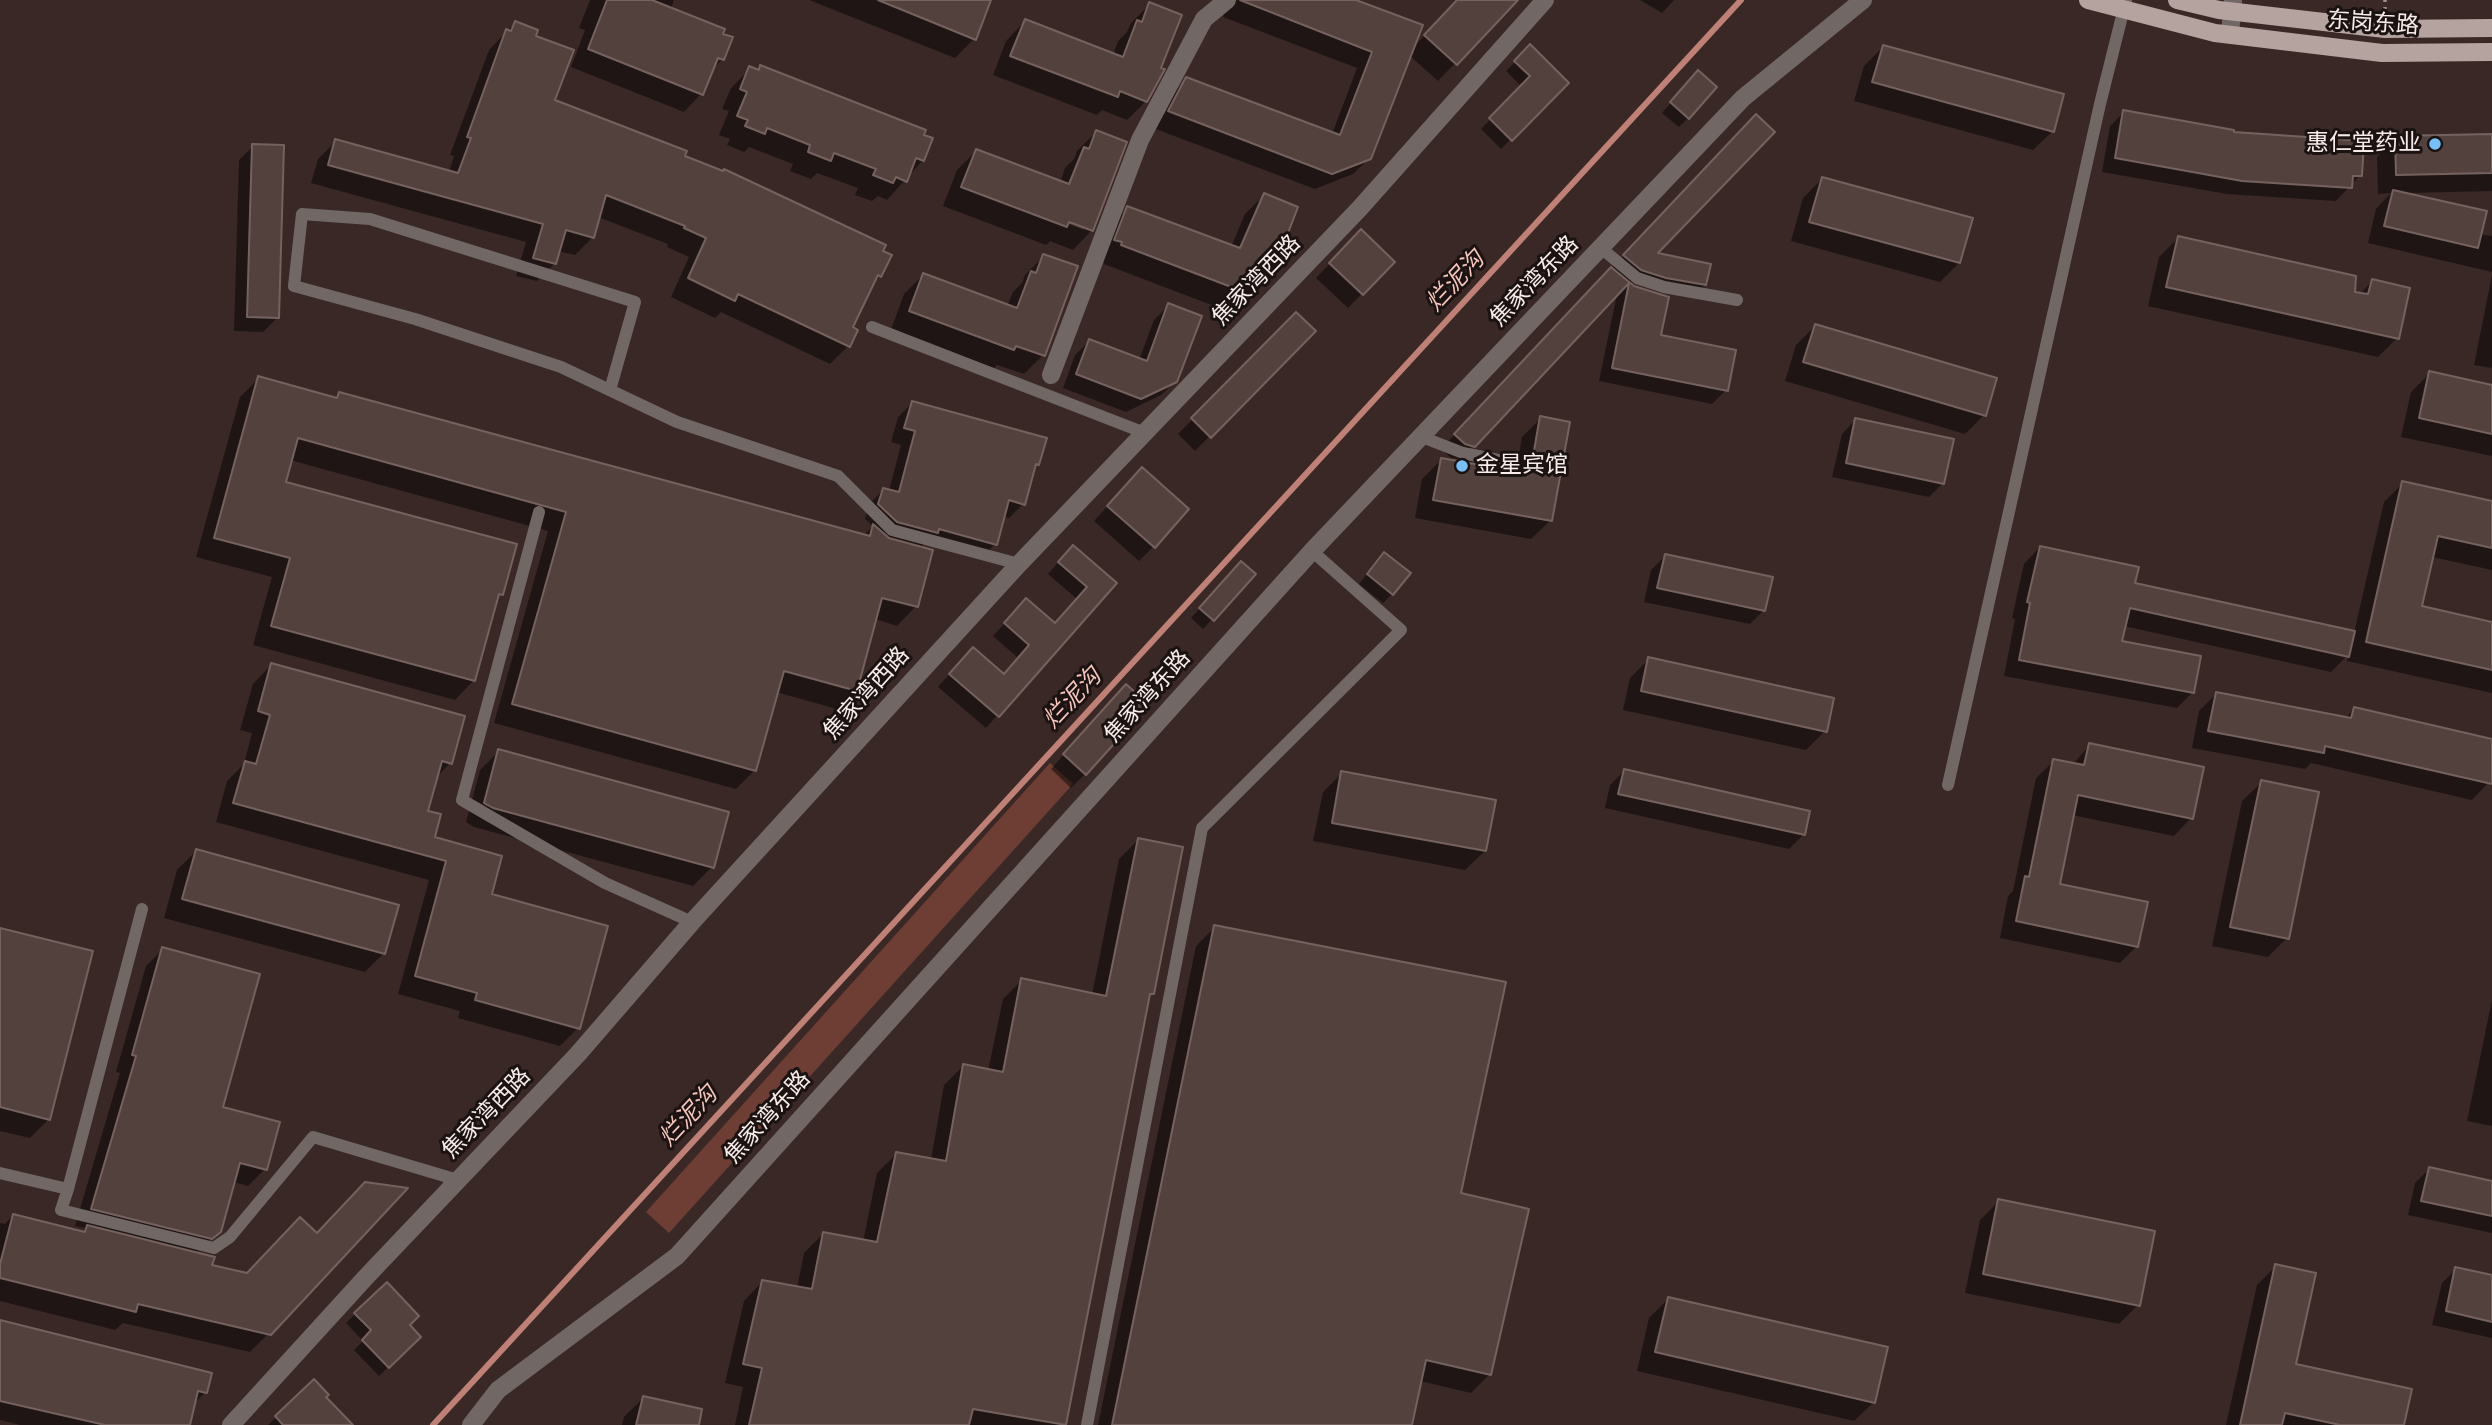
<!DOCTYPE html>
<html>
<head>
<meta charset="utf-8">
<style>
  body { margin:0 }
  canvas { display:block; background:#392825 }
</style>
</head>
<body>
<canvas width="2492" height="1425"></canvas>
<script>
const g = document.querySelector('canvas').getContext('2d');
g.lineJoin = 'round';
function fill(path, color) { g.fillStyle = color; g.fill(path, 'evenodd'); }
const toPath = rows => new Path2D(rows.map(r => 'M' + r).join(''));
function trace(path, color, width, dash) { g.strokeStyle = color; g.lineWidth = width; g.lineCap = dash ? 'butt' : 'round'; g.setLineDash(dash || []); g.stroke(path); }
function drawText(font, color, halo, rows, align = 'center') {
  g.font = font + ' "DejaVu Sans","Noto Sans SC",sans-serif'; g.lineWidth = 6; g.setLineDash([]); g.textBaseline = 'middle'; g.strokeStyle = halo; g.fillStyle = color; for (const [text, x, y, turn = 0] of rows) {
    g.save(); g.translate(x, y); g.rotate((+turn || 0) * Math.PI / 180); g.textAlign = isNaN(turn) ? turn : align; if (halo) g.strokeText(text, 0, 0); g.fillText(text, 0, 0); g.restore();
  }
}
const green = toPath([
  [1050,763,1073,784,669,1233,646,1212]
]);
const shadow = toPath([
  [590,0,674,0,671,9,723,59,710,71,701,94,684,112,571,67,585,30,579,28],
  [809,0,989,0,974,39,955,58],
  [1229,0,1351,0,1411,50,1457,1,1453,0,1515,0,1438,81,1409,55,1370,158,1353,174,1315,189,1153,128,1170,96,1187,79,1332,134,1357,68,1223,17],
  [1640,0,1674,0,1662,13],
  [1150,4,1146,101,1127,120,1102,110,1097,115,993,75,1006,41,1025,21,1113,55,1118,41,1127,32,1131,23],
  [515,23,533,37,553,101,683,157,881,252,880,276,872,283,851,328,848,346,830,364,721,312,715,318,671,297,689,257,667,247,668,244,598,217,593,237,575,255,558,251,555,263,537,281,516,276,526,242,311,183,318,159,336,141,449,172,454,156,450,155,489,50],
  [1530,47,1567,83,1501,149,1481,129,1522,87,1506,71],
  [1883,47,2053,131,2033,150,1854,101,1864,66],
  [761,67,923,160,887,200,878,196,872,201,855,195,858,188,817,173,811,179,790,171,793,164,749,147,744,152,727,145,730,139,719,135,729,111,722,109,731,88,750,69,757,71],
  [1689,82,1688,118,1679,127,1662,113],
  [2124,112,2232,134,2360,175,2336,201,2227,194,2102,172,2110,126],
  [1744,128,1654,254,1705,285,1693,296,1623,280,1633,288,1659,336,1726,390,1712,404,1599,381,1617,294,1460,459,1451,458,1441,449],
  [1096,132,1092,230,1073,250,1050,241,1046,245,943,206,957,170,976,151,1060,183,1065,168,1074,159,1077,151],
  [1061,217,1084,226,1084,230,1060,221],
  [2492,136,2492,191,2406,193,2479,234,2492,236,2492,272,2368,243,2376,209,2391,193,2378,194,2377,157,2396,138],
  [253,146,277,318,263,332,234,331,239,160],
  [1822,179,1959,263,1940,282,1791,241,1803,198],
  [1264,195,1272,271,1252,291,1214,306,1104,264,1104,262,1097,259,1109,227,1128,208,1231,247,1245,214],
  [2178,238,2353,294,2359,295,2372,281,2397,338,2378,357,2148,306,2159,257],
  [1347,246,1393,262,1348,308,1316,278],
  [1044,256,1076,267,1043,355,1024,374,997,365,994,368,891,330,904,294,923,275,1007,306,1013,292,1022,283,1025,275],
  [2492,275,2492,368,2474,365],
  [1169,305,1176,381,1161,395,1126,412,1063,388,1075,355,1089,341,1139,360,1154,320],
  [1296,314,1313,331,1195,451,1178,434],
  [1815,326,1984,415,1965,434,1785,381,1796,345],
  [2430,373,2492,386,2492,456,2401,437,2411,392],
  [259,378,334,399,339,394,863,536,873,526,865,519,869,504,883,490,889,491,901,445,891,442,898,417,912,403,1038,464,1033,469,1023,504,1009,518,1003,516,995,544,981,558,925,543,920,548,916,606,897,626,875,619,856,690,837,709,776,692,755,770,736,789,494,723,548,531,290,460,284,483,501,594,496,599,474,680,455,700,253,645,272,577,196,557,240,397],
  [1541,418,1551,520,1531,539,1415,518,1422,479,1441,460,1516,473,1522,437],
  [1856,419,1943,483,1929,497,1832,477,1842,434],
  [2403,483,2492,503,2492,570,2432,557,2420,607,2492,623,2492,693,2347,661,2349,654,2331,672,2124,626,2120,643,2193,692,2177,708,2004,676,2015,619,2012,618,2024,564,2040,547,2133,584,2354,633,2384,502],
  [1128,484,1153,547,1139,561,1094,521],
  [1665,556,1764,610,1750,624,1644,602,1651,570],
  [1061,559,1114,583,986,728,938,687,961,661,1003,676,1018,658,993,636,1015,612,1054,624,1077,599,1048,574],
  [1375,564,1392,594,1383,603,1359,584],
  [1232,573,1253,575,1203,629,1191,618],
  [1649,659,1825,731,1806,750,1623,710,1630,678],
  [271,665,450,763,436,778,426,812,433,839,490,896,578,1028,560,1046,458,1018,460,1011,398,994,429,880,216,822,227,781,244,764,252,733,240,730,253,684],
  [2216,694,2345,719,2354,709,2492,741,2492,769,2489,782,2472,800,2311,763,2305,769,2192,748,2199,711],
  [1112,701,1085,774,1071,788,1051,769],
  [2090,745,2191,818,2174,836,2072,815,2058,885,2137,946,2120,963,2000,938,2008,896,2013,891,2036,778,2054,761,2072,765],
  [499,751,712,867,693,886,474,827,466,822,480,770],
  [1624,771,1804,834,1789,849,1605,808,1610,785],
  [1342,773,1485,851,1465,870,1313,841,1323,792],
  [2262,782,2287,938,2268,957,2212,946,2242,801],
  [1138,840,1152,993,1148,997,1064,1425,735,1425,743,1387,725,1383,744,1301,763,1281,797,1288,804,1253,823,1234,863,1242,877,1173,897,1153,931,1160,944,1085,963,1066,988,1071,1003,999,1022,980,1092,995,1119,859],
  [196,851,384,953,365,972,164,918,177,870],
  [1215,927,1459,1194,1490,1374,1471,1393,1420,1381,1411,1425,1098,1425,1196,946],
  [0,929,49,1119,30,1138,0,1131],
  [163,949,221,1108,265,1169,248,1186,233,1182,220,1231,195,1254,210,1267,269,1333,250,1352,123,1323,115,1330,0,1301,0,1223,5,1224,13,1215,82,1233,86,1228,75,1226,120,1073,116,1072,146,966],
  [2492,1000,2492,1126,2467,1121],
  [2429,1169,2492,1183,2492,1233,2408,1215,2415,1183],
  [1999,1201,2138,1305,2119,1324,1965,1293,1980,1220],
  [2276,1266,2294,1365,2403,1425,2226,1425,2257,1285],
  [2456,1269,2492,1277,2492,1338,2432,1325,2442,1283],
  [387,1284,407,1325,419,1337,379,1376,354,1350,363,1341,346,1323],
  [1669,1298,1874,1402,1854,1421,1637,1371,1649,1318],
  [0,1322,205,1392,193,1405,189,1425,20,1425,0,1420],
  [314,1381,342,1425,268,1425],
  [643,1398,697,1425,622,1425,624,1417]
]);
const stream = toPath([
  [433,1425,1741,0]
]);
const building = toPath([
  [607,0,652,0,725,29,723,34,733,37,724,60,718,58,703,95,588,49,607,0],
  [878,0,991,0,976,40,878,0],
  [1240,0,1356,0,1423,25,1371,159,1332,174,1168,111,1186,77,1340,135,1372,52,1240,0],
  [1457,0,1518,0,1457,65,1424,35,1457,0],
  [1149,2,1182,15,1161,68,1165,69,1147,102,1120,91,1118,97,1010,56,1025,19,1123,57,1137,20,1142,22,1149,2],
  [515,21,538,30,536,36,574,50,555,100,687,151,685,156,723,171,724,169,886,245,883,251,892,255,881,277,878,275,853,327,858,330,850,347,738,294,735,301,688,278,706,238,684,228,685,226,606,195,594,238,566,230,556,264,533,258,543,224,328,165,335,139,458,173,471,138,467,137,506,29,511,31,515,21],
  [1530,44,1569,83,1512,141,1489,118,1530,76,1514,61,1530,44],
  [1883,45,2064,94,2054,132,1872,82,1883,45],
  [760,65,926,130,924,135,933,138,924,161,916,158,907,182,896,177,893,183,873,175,876,169,834,153,831,161,808,152,810,145,767,128,765,134,745,126,748,120,737,116,747,92,740,89,749,66,759,70,760,65],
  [1698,70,1717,87,1689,119,1670,102,1698,70],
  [2123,110,2234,130,2234,132,2364,141,2362,176,2353,176,2352,188,2242,181,2115,158,2123,110],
  [1756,114,1775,132,1658,253,1711,264,1706,285,1666,278,1641,270,1623,255,1756,114],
  [1096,130,1127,142,1093,231,1069,222,1067,227,961,187,976,149,1069,184,1084,147,1089,149,1096,130],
  [2492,134,2492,173,2396,175,2395,136,2492,134],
  [252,144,284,145,279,318,247,317,252,144],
  [1822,177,1973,218,1960,263,1809,222,1822,177],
  [2393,190,2487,211,2478,248,2384,226,2393,190],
  [1264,193,1298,207,1273,272,1234,288,1121,245,1122,242,1114,240,1127,206,1240,248,1264,193],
  [1361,229,1395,262,1363,295,1329,263,1361,229],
  [2178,236,2356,276,2355,292,2368,294,2372,279,2410,288,2399,339,2166,287,2178,236],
  [1043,254,1078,266,1045,356,1016,346,1014,350,909,311,923,273,1017,308,1031,271,1036,273,1043,254],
  [1611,267,1634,286,1669,297,1661,335,1736,350,1728,391,1612,368,1629,283,1475,447,1465,444,1454,434,1611,267],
  [1168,303,1202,316,1177,382,1141,399,1076,374,1089,339,1147,361,1168,303],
  [1296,312,1316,331,1211,438,1191,418,1296,312],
  [1815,324,1997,378,1986,416,1803,362,1815,324],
  [2429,371,2492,385,2492,434,2419,418,2429,371],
  [258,376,337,398,339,392,870,536,873,524,889,538,933,550,918,607,882,598,857,691,784,671,756,771,512,704,566,512,298,438,286,482,517,544,503,595,499,594,475,681,271,626,290,558,214,538,258,376],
  [912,401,1047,438,1039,465,1036,464,1025,505,1009,500,997,545,939,529,938,533,897,522,878,504,883,488,899,492,915,431,904,428,912,401],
  [1540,416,1570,422,1552,521,1433,500,1441,458,1530,474,1540,416],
  [1855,418,1954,439,1944,484,1846,463,1855,418],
  [1142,467,1189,509,1155,548,1107,506,1142,467],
  [2402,481,2492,501,2492,548,2438,536,2422,606,2492,622,2492,670,2366,642,2402,481],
  [1073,545,1117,583,999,717,949,674,973,647,1004,674,1029,645,1004,623,1026,598,1055,623,1087,587,1058,562,1073,545],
  [2040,546,2139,567,2135,583,2355,631,2349,657,2130,608,2122,641,2201,656,2194,693,2019,660,2030,603,2027,602,2040,546],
  [1384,552,1411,573,1393,595,1367,574,1384,552],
  [1665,554,1773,577,1765,611,1657,588,1665,554],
  [1241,561,1256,574,1214,621,1199,608,1241,561],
  [1648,657,1834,698,1827,732,1641,691,1648,657],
  [271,663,465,716,452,764,442,761,428,811,441,814,435,837,502,856,492,894,608,926,580,1029,475,1000,477,993,415,976,446,861,233,803,245,761,256,764,270,715,258,711,271,663],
  [1126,684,1149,705,1086,775,1063,754,1126,684],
  [2216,692,2351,718,2354,707,2492,739,2492,784,2325,746,2324,753,2208,731,2216,692],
  [2089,743,2204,767,2193,819,2078,795,2060,884,2148,902,2138,947,2016,921,2025,876,2029,877,2053,759,2084,765,2089,743],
  [498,749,729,812,714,868,493,808,484,803,498,749],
  [1624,769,1810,811,1805,835,1618,794,1624,769],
  [1341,771,1496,800,1486,851,1332,823,1341,771],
  [2261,780,2319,792,2289,939,2230,927,2261,780],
  [1138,838,1183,847,1154,994,1150,994,1066,1425,973,1409,969,1425,749,1425,762,1368,743,1364,762,1280,812,1289,823,1232,877,1242,896,1152,946,1161,963,1064,1003,1072,1021,978,1106,996,1138,838],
  [196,849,399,905,385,954,182,899,196,849],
  [1214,925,1506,982,1461,1193,1529,1209,1491,1375,1426,1360,1412,1425,1112,1425,1214,925],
  [0,928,93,951,50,1120,0,1107,0,928],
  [162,947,260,974,223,1107,280,1122,267,1170,240,1163,221,1232,212,1239,91,1209,136,1056,132,1055,162,947],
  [2429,1167,2492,1181,2492,1216,2421,1201,2429,1167],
  [365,1182,408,1188,271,1335,138,1304,136,1312,0,1278,0,1264,13,1214,85,1232,87,1225,215,1257,212,1265,247,1273,300,1217,317,1233,365,1182],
  [1998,1199,2155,1231,2140,1306,1983,1274,1998,1199],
  [2275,1264,2316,1273,2296,1364,2412,1389,2404,1425,2340,1425,2285,1413,2282,1425,2240,1425,2275,1264],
  [2455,1267,2492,1275,2492,1322,2446,1311,2455,1267],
  [387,1282,419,1316,410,1325,421,1337,389,1368,362,1340,371,1330,354,1313,387,1282],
  [1668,1297,1888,1347,1875,1403,1655,1352,1668,1297],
  [0,1320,212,1373,207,1393,198,1391,190,1425,105,1425,0,1401,0,1320],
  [314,1379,329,1395,326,1397,353,1425,283,1425,275,1416,314,1379],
  [643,1396,702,1409,699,1425,636,1425,643,1396]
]);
const path = toPath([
  [2385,0,2385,9]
]);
const lane = toPath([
  [1601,248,1637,278,1664,287,1737,300],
  [872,327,1145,433],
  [610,390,635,302,370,219,302,214,294,286,415,319,561,367,677,422,838,476,892,530,1019,564],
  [1422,437,1463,453,1513,463],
  [539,512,462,800,605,883,692,922],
  [1948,785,2100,104,2126,0],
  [0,1173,68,1189,142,909],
  [68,1189,61,1210,214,1248,230,1237,313,1137,458,1180],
  [1087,1425,1202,828,1401,630,1312,551]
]);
const street = toPath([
  [2230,34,2233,0],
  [1051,375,1140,140,1204,19,1227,0],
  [231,1425,366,1277,578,1054,692,922,1019,564,1360,208,1545,0],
  [471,1425,498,1390,677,1256,1312,551,1743,98,1863,0]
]);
const primary = toPath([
  [2088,0,2215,33,2382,53,2492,52],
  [2177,0,2219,10,2385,29,2492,28]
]);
const markers = [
  [2435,144,7,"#75c0f6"],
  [1462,466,7,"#75c0f6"]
];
const streetNames = [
  ["东岗东路",2373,24,4],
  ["焦家湾西路",1257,281,-46],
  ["焦家湾东路",1535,282,-46],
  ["焦家湾西路",867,694,-48],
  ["焦家湾东路",1148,697,-48],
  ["焦家湾西路",487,1114,-46],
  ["焦家湾东路",768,1118,-48]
];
const poiNames = [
  ["惠仁堂药业",2421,144],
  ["金星宾馆",1476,466,"left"]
];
const waterNames = [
  ["烂泥沟",1456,282,-47],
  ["烂泥沟",1073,699,-47],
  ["烂泥沟",689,1117,-47]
];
fill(green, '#6e3d34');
fill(shadow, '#0007');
trace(stream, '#bf8075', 6);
fill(building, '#53413e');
trace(building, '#75625e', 2);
trace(path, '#9d8e8c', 3.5, [2, 5]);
trace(lane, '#716866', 12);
trace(street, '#716866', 18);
trace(primary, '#b5a39f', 18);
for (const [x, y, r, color] of markers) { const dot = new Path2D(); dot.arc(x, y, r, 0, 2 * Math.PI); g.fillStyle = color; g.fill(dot); trace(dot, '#1b1312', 2.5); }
drawText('23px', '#f8ecea', '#1b1312', streetNames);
drawText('23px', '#f8ecea', '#1b1312', poiNames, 'right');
drawText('italic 24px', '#f6c5bb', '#1b1312', waterNames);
</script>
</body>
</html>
